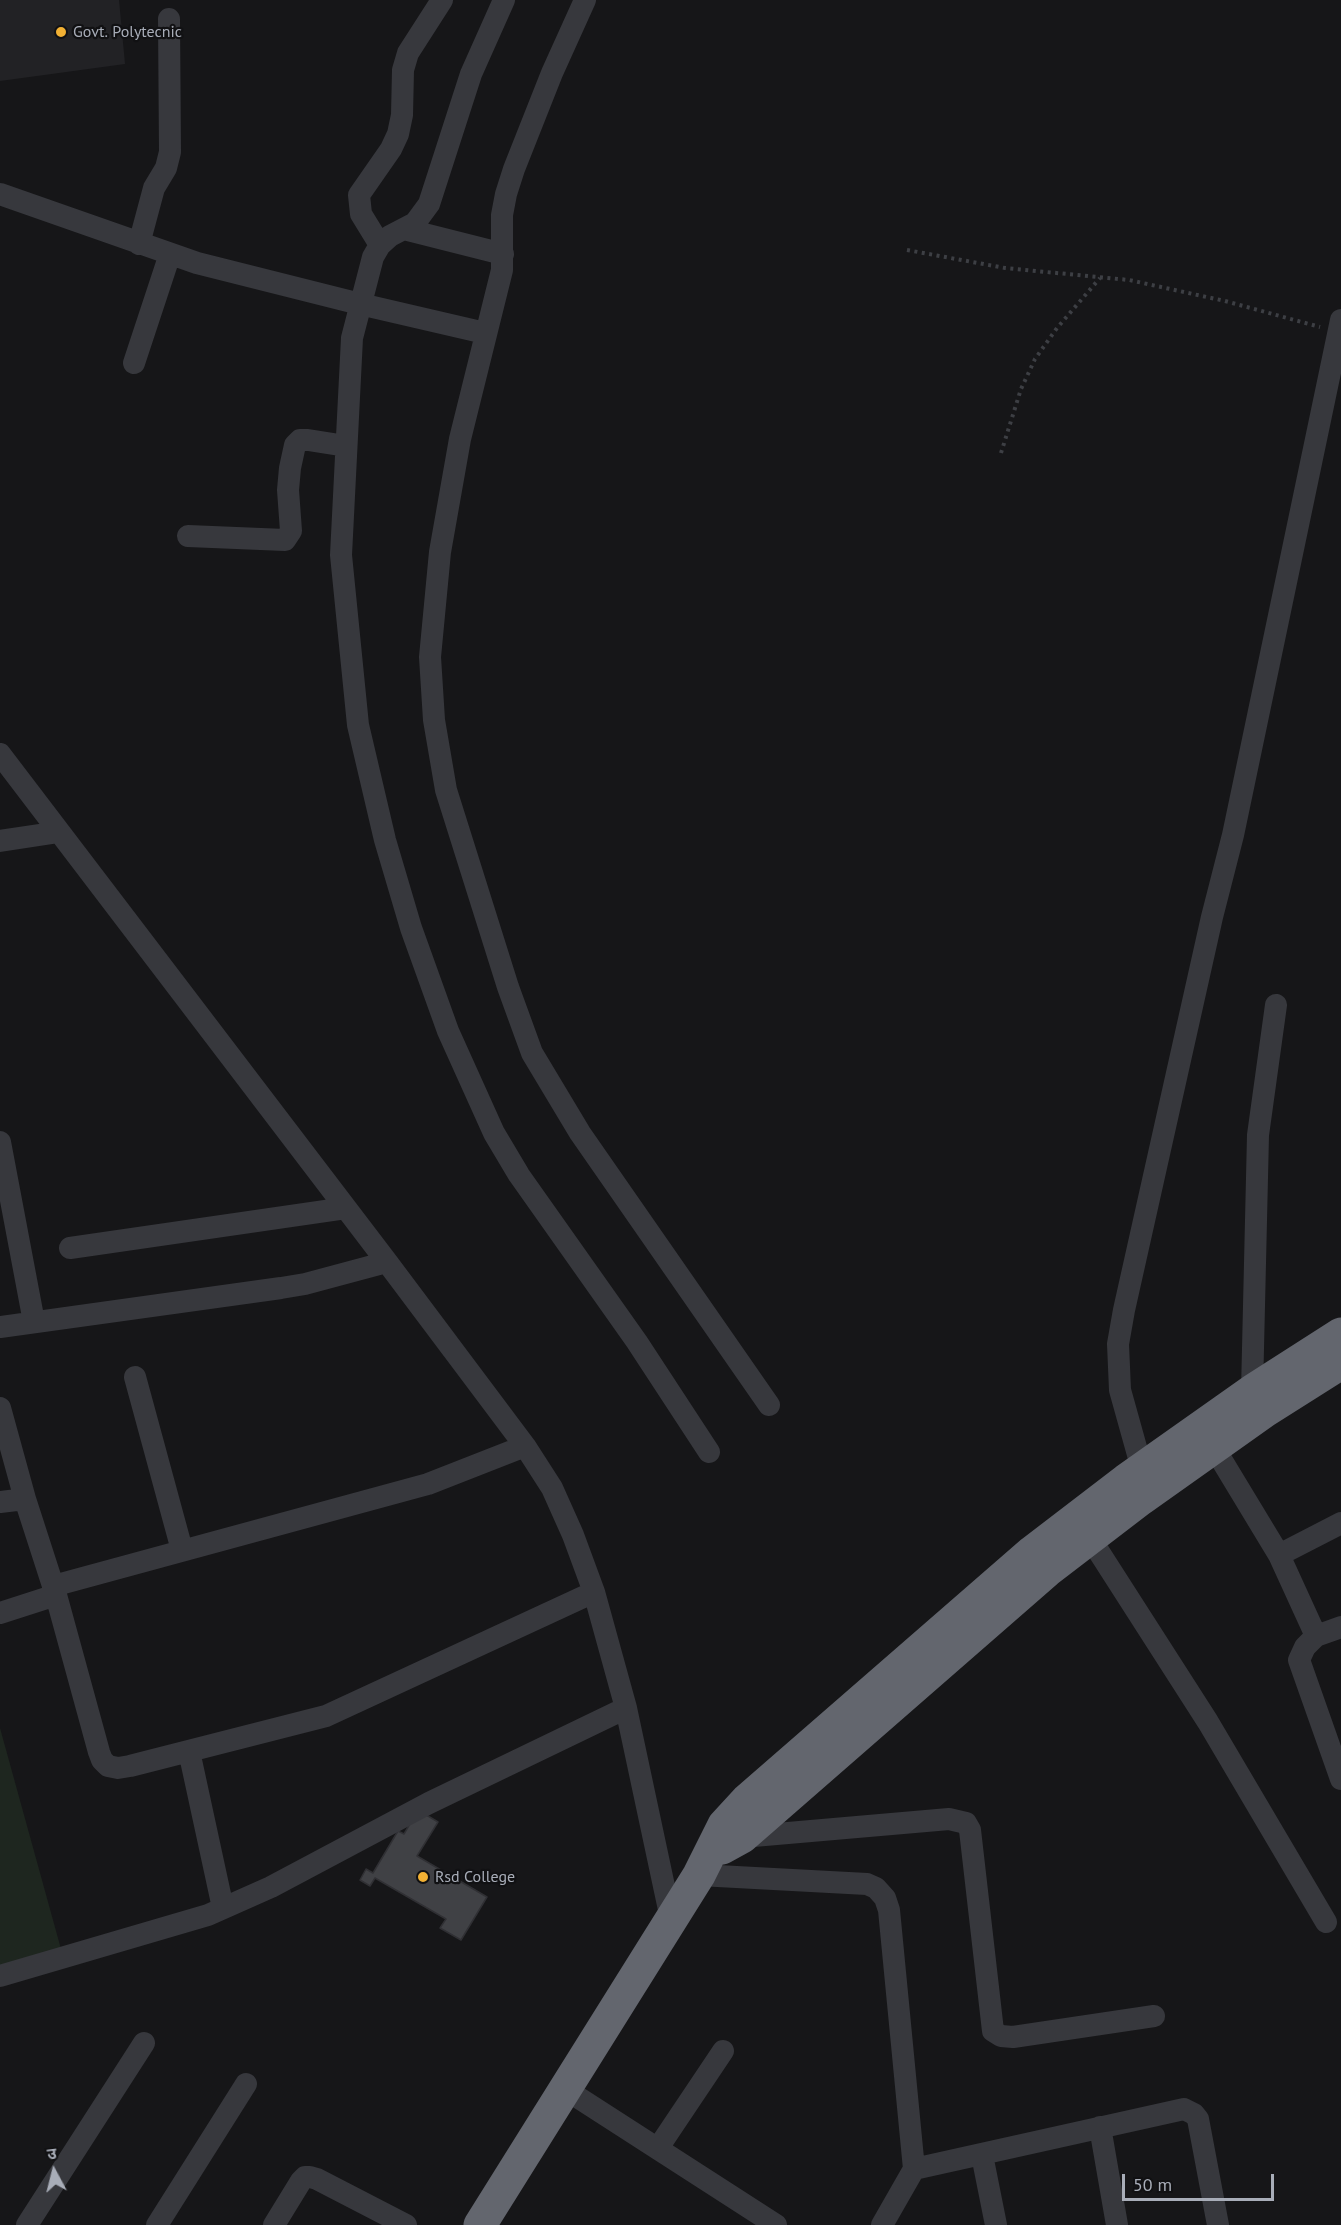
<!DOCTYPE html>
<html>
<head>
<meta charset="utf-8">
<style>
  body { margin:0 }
  #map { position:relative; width:1341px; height:2225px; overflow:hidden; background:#161618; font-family:"PT Sans","Noto Sans Devanagari",sans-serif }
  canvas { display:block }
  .north { position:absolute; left:24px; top:2141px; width:60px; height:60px; -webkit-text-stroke:4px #111113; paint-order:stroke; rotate:353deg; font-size:16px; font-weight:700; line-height:24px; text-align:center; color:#a8adb8 }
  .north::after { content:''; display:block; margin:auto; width:21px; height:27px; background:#a8adb8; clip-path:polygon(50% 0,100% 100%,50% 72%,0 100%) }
  .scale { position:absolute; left:1122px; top:2174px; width:152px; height:27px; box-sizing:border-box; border:3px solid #a8adb8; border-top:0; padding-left:8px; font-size:18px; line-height:21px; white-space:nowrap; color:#a8adb8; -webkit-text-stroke:4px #111113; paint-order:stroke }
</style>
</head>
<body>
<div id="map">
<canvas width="1341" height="2225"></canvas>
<div class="north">उ</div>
<div class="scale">50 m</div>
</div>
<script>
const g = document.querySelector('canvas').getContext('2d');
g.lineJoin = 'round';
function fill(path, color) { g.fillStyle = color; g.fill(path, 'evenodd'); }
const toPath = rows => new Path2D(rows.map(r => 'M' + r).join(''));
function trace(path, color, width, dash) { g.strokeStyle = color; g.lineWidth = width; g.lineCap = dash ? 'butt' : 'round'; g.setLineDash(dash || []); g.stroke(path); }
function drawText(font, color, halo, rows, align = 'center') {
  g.font = font + ' "PT Sans",sans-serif'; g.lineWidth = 4.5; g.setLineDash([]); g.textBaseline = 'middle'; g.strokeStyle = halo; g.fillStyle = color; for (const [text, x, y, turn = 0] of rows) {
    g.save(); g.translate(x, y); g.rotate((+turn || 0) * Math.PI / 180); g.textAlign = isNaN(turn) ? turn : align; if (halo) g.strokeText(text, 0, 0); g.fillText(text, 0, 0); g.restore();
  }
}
const built = toPath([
  [0,0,119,0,125,64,0,81]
]);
const green = toPath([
  [0,1728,61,1949,0,1966]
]);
const building = toPath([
  [418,1810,438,1822,417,1856,487,1897,461,1940,440,1928,446,1919,375,1878,370,1886,360,1880,366,1869,373,1873,398,1831,404,1834,418,1810]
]);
const path = toPath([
  [907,250,1005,268,1129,280,1225,301,1320,327],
  [1001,453,1021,389,1035,359,1057,328,1100,278]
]);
const minor = toPath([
  [504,0,471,74,429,204,415,223,390,236,380,245,373,257,352,338,341,555,358,725,385,840,411,928,448,1031,494,1133,519,1175,637,1342,709,1452],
  [585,0,552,73,514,169,506,194,502,215,502,270,460,439,440,552,430,657,434,720,446,790,508,987,532,1053,580,1133,769,1405],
  [0,194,197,263,360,304,485,333],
  [404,229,503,254],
  [139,244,154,188,166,168,170,152,169,19],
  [380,245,361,214,359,195,391,149,398,134,402,115,403,70,408,53,442,0],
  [134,363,170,254],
  [188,536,285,540,291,531,288,490,290,468,295,445,300,440,308,440,346,446],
  [0,754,387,1262,525,1446,552,1488,573,1535,594,1592,626,1708,671,1919],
  [0,841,59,832],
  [0,1142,34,1322],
  [70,1248,346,1208],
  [0,1327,281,1288,305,1284,387,1262],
  [135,1377,182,1550],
  [1252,1391,1258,1135,1276,1005],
  [0,1408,25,1499,56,1595,99,1752,102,1760,108,1766,118,1768,130,1766,326,1716,594,1592],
  [1207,1436,1279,1555,1316,1636],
  [1142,1469,1120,1390,1118,1344,1124,1310,1212,917,1233,835,1341,320],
  [0,1502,25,1499],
  [1090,1538,1208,1722,1326,1922],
  [1279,1555,1341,1523],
  [53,1586,428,1484,525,1446],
  [0,1613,56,1595],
  [1341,1627,1316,1636,1305,1647,1299,1660,1341,1779],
  [189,1751,223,1908],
  [742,1837,949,1819,966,1823,970,1830,993,2031,1001,2036,1013,2037,1154,2016],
  [699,1875,867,1884,876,1888,885,1898,889,1910,914,2169,882,2225],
  [0,1976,208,1915,271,1887,429,1803,626,1708],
  [565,2089,776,2225],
  [1100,2127,1117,2225],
  [658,2148,723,2051],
  [982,2155,996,2225],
  [914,2169,1184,2109,1194,2114,1198,2119,1218,2225],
  [27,2225,144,2043],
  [157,2225,246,2084],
  [274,2225,301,2181,305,2177,310,2177,317,2179,406,2225]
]);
const highway = toPath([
  [722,1848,742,1837,1047,1571,1141,1499,1265,1411,1341,1363],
  [480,2225,699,1875,724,1825,747,1800,1032,1552,1126,1480,1252,1391,1341,1334]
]);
const markers = [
  [61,32,6,"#f2b134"],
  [423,1877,6,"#f2b134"]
];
const poiNames = [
  ["Govt. Polytecnic",73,32],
  ["Rsd College",435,1877]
];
fill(built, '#222225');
fill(green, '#1e261f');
fill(building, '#404145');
trace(building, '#303034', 1.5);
trace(path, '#3d3f44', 4, [3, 4.5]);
trace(minor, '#37383d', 22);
trace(highway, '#63666e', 33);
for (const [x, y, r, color] of markers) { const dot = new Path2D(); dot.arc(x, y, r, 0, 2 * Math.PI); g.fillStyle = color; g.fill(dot); trace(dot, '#111113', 2); }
drawText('16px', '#a8adb8', '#111113', poiNames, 'left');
</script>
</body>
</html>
